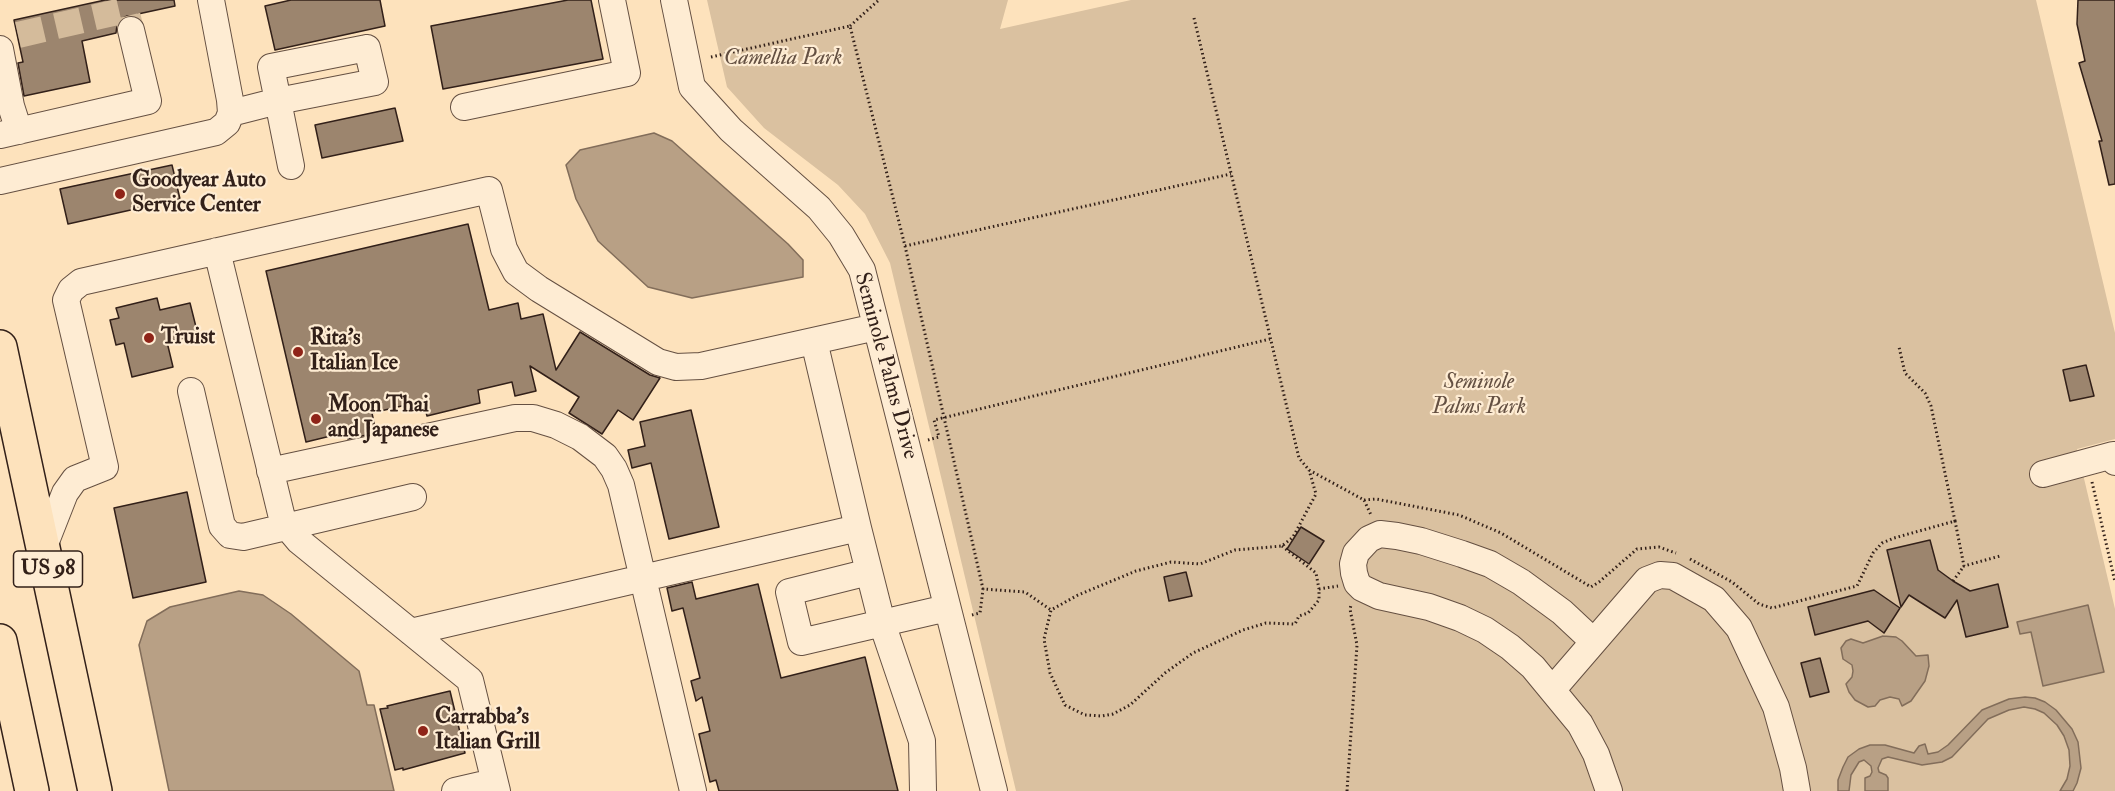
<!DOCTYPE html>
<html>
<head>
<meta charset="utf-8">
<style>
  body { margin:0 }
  canvas { display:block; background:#fde2bc }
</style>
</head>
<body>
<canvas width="2115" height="791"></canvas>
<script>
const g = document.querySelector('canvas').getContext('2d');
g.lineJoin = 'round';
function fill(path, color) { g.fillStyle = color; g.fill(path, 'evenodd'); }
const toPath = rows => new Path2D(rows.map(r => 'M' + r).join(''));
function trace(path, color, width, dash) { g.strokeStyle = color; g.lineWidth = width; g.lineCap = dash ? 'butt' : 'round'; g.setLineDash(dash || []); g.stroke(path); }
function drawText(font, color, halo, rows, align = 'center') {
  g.font = font + ' "IM FELL Double Pica",serif'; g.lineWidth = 4.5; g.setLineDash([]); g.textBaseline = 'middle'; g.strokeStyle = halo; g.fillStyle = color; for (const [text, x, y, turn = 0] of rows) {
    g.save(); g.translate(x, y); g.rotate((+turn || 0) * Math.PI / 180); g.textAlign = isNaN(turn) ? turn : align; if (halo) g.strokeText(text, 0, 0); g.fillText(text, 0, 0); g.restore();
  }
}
const green = toPath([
  [707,0,1008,0,1000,29,1131,0,2036,0,2115,333,2115,439,2077,449,2115,609,2115,791,1016,791,890,263,865,214,838,185,764,128,727,87]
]);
const water = toPath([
  [654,133,672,141,788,244,803,260,803,277,692,298,648,287,598,241,576,199,566,165,580,150,654,133],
  [239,591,263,595,291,614,359,671,367,705,374,705,394,791,169,791,139,645,147,621,170,607,239,591],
  [2088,605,2104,672,2043,686,2031,632,2020,634,2017,622,2088,605],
  [1883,636,1896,637,1902,641,1916,656,1928,655,1929,666,1925,681,1911,701,1902,706,1899,699,1890,697,1880,700,1875,706,1868,707,1855,700,1849,692,1846,684,1852,677,1853,671,1852,665,1843,659,1841,648,1846,641,1851,639,1863,643,1883,636],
  [2025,697,2035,698,2045,702,2056,710,2072,729,2078,742,2081,768,2077,783,2073,791,2060,791,2067,779,2070,766,2069,750,2064,736,2057,725,2044,713,2035,709,2024,707,2009,710,1988,719,1952,757,1942,762,1922,765,1888,757,1882,759,1878,768,1879,772,1886,775,1888,778,1888,791,1865,791,1865,778,1870,776,1872,772,1871,766,1864,760,1859,762,1851,775,1849,791,1838,791,1838,780,1843,767,1848,757,1859,749,1870,745,1885,745,1914,753,1919,746,1925,744,1928,754,1938,752,1948,745,1982,710,2009,699,2025,697]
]);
const building = toPath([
  [105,0,174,0,175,6,138,14,138,17,127,16,121,19,117,25,116,33,82,41,90,82,24,96,18,63,23,62,14,20,105,0],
  [291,0,380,0,385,26,275,50,265,6,291,0],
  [568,0,591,0,603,59,443,89,431,26,568,0],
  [2078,0,2115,0,2115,184,2109,185,2099,141,2102,141,2079,63,2085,61,2077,24,2078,0],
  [395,108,403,141,322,158,315,125,395,108],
  [172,165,180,199,68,224,60,189,172,165],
  [468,224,489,310,518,303,521,319,543,314,556,370,580,332,650,375,660,378,633,420,618,410,602,434,569,413,579,397,530,366,536,391,515,396,512,382,478,390,480,403,427,416,423,401,372,413,376,433,348,439,347,432,306,442,266,271,468,224],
  [157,298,160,310,190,303,198,335,167,342,173,367,132,377,124,343,116,345,110,320,119,318,116,308,157,298],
  [2086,365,2094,396,2070,401,2063,370,2086,365],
  [691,410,719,527,669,539,651,463,632,468,628,450,645,446,640,422,691,410],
  [187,492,206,582,133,598,114,508,187,492],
  [1301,527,1324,541,1309,564,1287,549,1301,527],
  [1930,540,1938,570,1953,581,1970,591,1998,584,2008,627,1966,637,1957,600,1945,618,1909,595,1901,607,1887,550,1930,540],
  [1186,572,1192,596,1169,601,1164,577,1186,572],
  [692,582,696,599,758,584,781,678,865,657,898,791,719,791,716,780,710,782,699,734,710,731,702,697,696,701,691,681,700,678,683,608,672,611,667,588,692,582],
  [1874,590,1900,608,1884,633,1868,621,1815,635,1808,607,1874,590],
  [1820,658,1829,692,1810,697,1801,663,1820,658],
  [450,691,465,753,403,770,403,768,395,770,380,709,388,708,387,706,450,691]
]);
const minorTunnel = toPath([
  [18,35,126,10,131,30]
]);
const path = toPath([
  [1194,18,1299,458,1309,470,1364,500,1371,515],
  [850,26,879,0],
  [711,57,850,26,905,246,983,589],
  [905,246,1231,174],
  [928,440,939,437,934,420,1270,339],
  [2092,482,2115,582],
  [1364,500,1376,499,1459,515,1501,533,1591,587,1599,582,1637,549,1659,547,1676,553],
  [1955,521,1964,566,2000,556],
  [1282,546,1316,573,1319,589,1319,600,1308,613,1299,616,1295,624,1266,623,1243,630,1193,653,1165,673,1130,705,1113,714,1102,716,1085,715,1065,705,1050,673,1044,639,1051,610,1078,595,1136,571,1171,562,1200,564,1235,550,1282,546,1293,537,1316,494,1309,470],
  [1690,559,1732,582,1759,604,1772,608,1857,586,1873,553,1882,543,1894,538,1955,521,1931,406,1925,393,1905,373,1899,347],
  [1953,581,1964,566],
  [1319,589,1338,586],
  [972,615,980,613,983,589,1025,592,1051,610],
  [1347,791,1357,645,1350,609,1351,605]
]);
const minor = toPath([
  [674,0,692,87,731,130,819,208,841,235,862,270,994,791],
  [367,48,375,82,278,101,271,67,367,48],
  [0,49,11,106,19,131],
  [464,107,627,73,612,0],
  [231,113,278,101,291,166],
  [0,135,148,101,131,30],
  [0,181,216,132,227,123,231,113,230,100,211,0],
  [217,251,283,522,299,541,470,680,497,791],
  [191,391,222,526,230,535,243,537,413,497],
  [270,471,515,418,533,418,556,425,580,437,605,456,614,469,621,485,693,791],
  [2043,474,2113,455,2115,462],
  [858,528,882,623,922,741,923,791],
  [43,549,65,493,75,479,105,467,66,300,71,290,81,282,489,190,504,249,516,272,539,289,658,362,676,367,701,366,876,327],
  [869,572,789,592,801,642,947,608],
  [411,632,858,528,814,341],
  [1593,641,1562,612,1521,582,1490,564,1462,554,1421,541,1397,536,1380,534,1369,539,1356,553,1353,564,1354,573,1357,583,1362,588,1379,596,1429,607,1460,618,1485,630,1510,647,1533,667,1580,724,1596,754,1609,791],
  [1553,689,1647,580,1660,575,1673,576,1714,599,1739,628,1776,707,1793,768,1797,791],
  [455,791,494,782]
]);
const highway = toPath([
  [0,347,95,791],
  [0,641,32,791]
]);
const markers = [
  [120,194,6,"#8f2418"],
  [149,338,6,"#8f2418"],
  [298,352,6,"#8f2418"],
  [316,419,6,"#8f2418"],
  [423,731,6,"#8f2418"]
];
const shields = [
  [48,569,69]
];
const shieldNames = [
  ["US 98",48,569]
];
const parkNames = [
  ["Camellia Park",783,59],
  ["Seminole",1479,383],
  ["Palms Park",1479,408]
];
const poiNames = [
  ["Goodyear Auto",132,181],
  ["Service Center",132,206],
  ["Truist",161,338],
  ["Rita's",310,339],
  ["Italian Ice",310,364],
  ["Moon Thai",328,406],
  ["and Japanese",328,431],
  ["Carrabba's",435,718],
  ["Italian Grill",435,743]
];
const streetNames = [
  ["Seminole Palms Drive",885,366,75]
];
fill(green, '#dac1a0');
fill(water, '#b8a085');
trace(water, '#826d5a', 1.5);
fill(building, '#9c856e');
trace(building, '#322019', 1.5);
trace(minorTunnel, '#d4bb9b', 26, [26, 13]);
trace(minor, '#655042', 28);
trace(highway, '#322019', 36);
trace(path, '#322019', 3, [1.5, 3]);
trace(minor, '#feecd3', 26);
trace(highway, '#fde2bc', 33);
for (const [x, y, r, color] of markers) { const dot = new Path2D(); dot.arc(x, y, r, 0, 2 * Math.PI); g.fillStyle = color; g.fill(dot); trace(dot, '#feecd3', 2); }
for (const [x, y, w] of shields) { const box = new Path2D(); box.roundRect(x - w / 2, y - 18, w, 36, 4.5); g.fillStyle = '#feecd3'; g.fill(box); trace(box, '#322019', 1.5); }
drawText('bold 21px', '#322019', null, shieldNames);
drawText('italic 22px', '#645042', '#feecd3', parkNames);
drawText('bold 22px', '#322019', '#feecd3', poiNames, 'left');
drawText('22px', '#322019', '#feecd3', streetNames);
</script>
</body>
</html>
